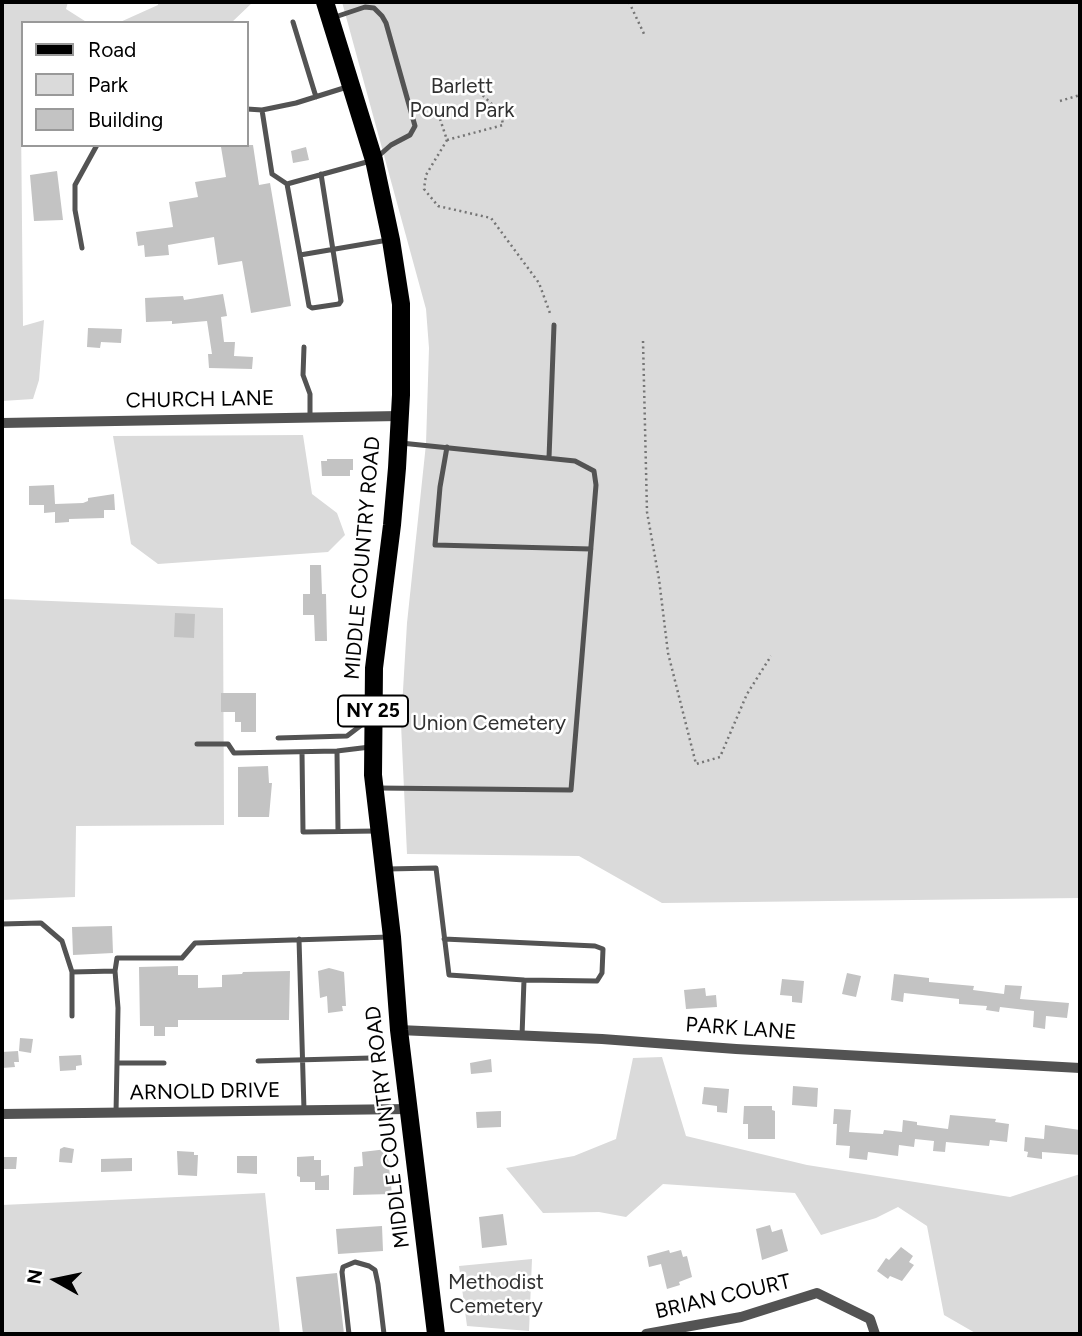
<!DOCTYPE html>
<html>
<head>
<meta charset="utf-8">
<style>
  body { margin:0 }
  #map { position:relative; width:1082px; height:1336px; overflow:hidden; background:#fff; font-family:Figtree,sans-serif }
  canvas { display:block }
  .frame { position:absolute; inset:0; border:4px solid #000; pointer-events:none }
  .legend { position:absolute; left:21px; top:21px; width:228px; height:126px; box-sizing:border-box; background:#fff; border:2px solid #999; margin:0; padding:9px 12px; list-style:none; font-size:21px; color:#000 }
  .legend li { display:flex; align-items:center; gap:14px; height:35px }
  .legend b { width:35px; border:2px solid #999 }
  .north { position:absolute; left:21px; top:1245px; width:70px; height:70px; -webkit-text-stroke:5px #fff; paint-order:stroke; rotate:279deg; font-size:19px; font-weight:700; line-height:28px; text-align:center; color:#000 }
  .north::after { content:''; display:block; margin:auto; width:24px; height:32px; background:#000; clip-path:polygon(50% 0,100% 100%,50% 72%,0 100%) }
</style>
</head>
<body>
<div id="map">
<canvas width="1082" height="1336"></canvas>
<div class="frame"></div>
<ul class="legend">
<li><b style="height:9px;background:#000"></b>Road</li>
<li><b style="height:19px;background:#dadada"></b>Park</li>
<li><b style="height:19px;background:#c3c3c3"></b>Building</li>
</ul>
<div class="north">N</div>
</div>
<script>
const g = document.querySelector('canvas').getContext('2d');
g.lineJoin = 'round';
function fill(path, color) { g.fillStyle = color; g.fill(path, 'evenodd'); }
const toPath = rows => new Path2D(rows.map(r => 'M' + r).join(''));
function trace(path, color, width, dash) { g.strokeStyle = color; g.lineWidth = width; g.lineCap = dash ? 'butt' : 'round'; g.setLineDash(dash || []); g.stroke(path); }
function drawText(font, color, halo, rows, align = 'center') {
  g.font = font + ' Figtree,sans-serif'; g.lineWidth = 5; g.setLineDash([]); g.textBaseline = 'middle'; g.strokeStyle = halo; g.fillStyle = color; for (const [text, x, y, turn = 0] of rows) {
    g.save(); g.translate(x, y); g.rotate((+turn || 0) * Math.PI / 180); g.textAlign = isNaN(turn) ? turn : align; if (halo) g.strokeText(text, 0, 0); g.fillText(text, 0, 0); g.restore();
  }
}
const green = toPath([
  [2,2,68,2,66,9,88,23,23,23,21,121,23,326,44,320,39,380,33,399,2,401],
  [158,2,253,2,231,23,118,23,158,5],
  [342,2,1080,2,1080,898,662,903,579,856,407,854,401,724,407,623,426,444,429,348,426,309],
  [303,435,312,494,337,513,345,535,328,552,158,564,131,544,113,436],
  [2,599,223,608,224,825,76,826,75,897,2,900],
  [662,1057,686,1136,807,1165,1010,1197,1080,1174,1080,1334,977,1334,944,1315,927,1226,898,1207,876,1218,821,1235,795,1193,663,1184,626,1217,599,1212,543,1213,506,1168,574,1156,616,1139,633,1058],
  [265,1193,280,1334,2,1334,2,1205],
  [532,1259,529,1331,467,1326,459,1266]
]);
const building = toPath([
  [233,145,253,145,259,185,270,183,291,306,251,313,242,261,218,265,214,237,168,245,169,255,145,257,144,245,138,246,136,232,173,227,169,202,198,197,195,182,226,177,221,147],
  [306,147,309,160,293,163,291,151],
  [57,171,63,220,34,221,30,175],
  [223,294,227,316,221,317,224,342,235,342,234,356,253,357,252,369,209,368,208,354,212,354,207,321,172,324,172,321,146,322,145,298,183,296,184,300],
  [88,328,122,329,121,343,101,342,100,348,87,347],
  [327,459,353,459,353,470,350,470,350,476,322,476,321,461,327,461],
  [54,485,55,504,83,503,88,501,88,498,114,494,115,510,104,510,104,518,69,519,69,522,55,523,55,512,44,513,44,505,29,505,29,486],
  [310,565,321,565,322,594,326,594,327,641,315,641,314,615,303,615,303,594,310,594],
  [175,613,195,614,194,638,174,637],
  [221,693,256,693,256,732,241,732,241,722,235,722,235,712,221,712],
  [268,766,269,783,272,783,269,817,238,817,238,767],
  [112,926,113,953,73,955,72,927],
  [178,966,178,975,198,975,198,988,222,987,222,975,242,974,243,972,290,971,289,1020,178,1020,178,1027,165,1027,165,1036,154,1036,154,1026,140,1026,139,967],
  [329,968,344,972,346,1006,342,1006,343,1011,328,1013,327,996,320,998,318,971],
  [847,973,861,976,856,997,842,994],
  [894,974,929,978,929,982,974,986,973,990,1004,994,1005,985,1022,986,1020,999,1069,1003,1067,1018,1046,1016,1045,1029,1033,1027,1034,1011,1000,1007,999,1012,986,1010,987,1006,959,1004,959,999,904,993,903,1002,891,1000],
  [782,979,804,981,802,1003,792,1002,792,996,780,995],
  [705,988,706,996,716,995,717,1007,686,1009,684,990],
  [20,1038,33,1039,31,1053,19,1051],
  [18,1051,19,1062,14,1062,15,1067,2,1068,2,1052],
  [81,1055,82,1065,76,1066,76,1070,60,1071,59,1056],
  [491,1059,492,1072,471,1074,470,1063],
  [793,1086,818,1088,817,1107,792,1105],
  [704,1087,729,1089,727,1113,717,1112,717,1106,702,1104],
  [744,1106,772,1106,772,1110,775,1111,775,1139,748,1139,748,1124,743,1124],
  [834,1109,851,1110,849,1132,883,1134,884,1130,902,1132,903,1120,917,1122,917,1125,948,1129,950,1115,996,1119,995,1122,1009,1124,1007,1142,990,1140,989,1146,946,1142,945,1152,933,1151,934,1141,915,1139,914,1147,899,1145,898,1156,868,1152,867,1160,849,1158,850,1146,836,1145,837,1124,833,1124],
  [501,1111,501,1127,477,1128,476,1112],
  [1045,1125,1080,1130,1080,1155,1042,1152,1042,1159,1027,1157,1028,1152,1024,1151,1025,1137,1044,1139],
  [64,1147,74,1149,72,1163,59,1162,60,1149],
  [387,1149,392,1194,353,1195,354,1167,363,1166,362,1152],
  [177,1151,194,1152,194,1155,198,1155,197,1176,178,1175],
  [237,1156,257,1156,257,1174,237,1173],
  [314,1156,314,1160,321,1160,321,1176,329,1175,329,1190,315,1190,315,1182,300,1182,300,1177,297,1176,297,1157],
  [2,1157,17,1157,16,1169,2,1169],
  [132,1158,132,1171,101,1172,101,1159],
  [503,1214,507,1245,482,1248,479,1217],
  [770,1225,772,1232,782,1229,788,1251,762,1260,756,1229],
  [382,1226,383,1251,338,1254,336,1229],
  [901,1247,913,1256,909,1262,914,1265,902,1281,890,1276,888,1279,877,1271,886,1258,889,1260],
  [669,1250,670,1253,681,1250,683,1257,687,1256,692,1277,679,1282,680,1285,667,1289,661,1264,649,1267,647,1256],
  [337,1273,344,1334,303,1334,296,1277]
]);
const path = toPath([
  [629,2,645,36],
  [1060,101,1080,95],
  [440,119,447,140,426,175,424,189,438,206,491,218,539,283,551,316],
  [447,140,503,125,501,113,468,81],
  [643,341,647,512,659,579,668,653,696,764,720,757,747,694,771,656]
]);
const lane = toPath([
  [335,17,365,7,374,8,382,16,386,23,415,126,410,135,391,145,374,160,287,184,300,255,388,240],
  [293,22,316,97],
  [247,109,262,110],
  [287,184,272,174,262,110,296,103,347,87],
  [82,248,75,210,75,185,97,145],
  [300,255,309,306,312,308,339,304,341,301,321,174],
  [304,347,303,375,310,394,310,418],
  [447,447,440,487,435,545,591,549],
  [549,458,554,325],
  [278,738,347,736,368,720],
  [197,744,228,744,234,753,337,751,370,747],
  [337,751,338,831],
  [302,752,303,832,377,831],
  [377,788,571,790,596,485,594,471,575,461,401,443],
  [387,869,436,868,449,975,524,980,522,1036],
  [2,924,41,923,62,941,72,972],
  [299,939,304,1110],
  [444,939,595,946,603,949,602,973,597,981,524,980],
  [72,1016,72,972,115,971],
  [258,1061,371,1058],
  [117,1063,118,1008,115,971,117,958,182,958,195,943,390,937],
  [116,1113,117,1063,164,1063],
  [349,1334,342,1272,343,1267,355,1262,369,1266,375,1270,378,1284,384,1334]
]);
const street = toPath([
  [2,423,399,416],
  [399,1030,602,1039,736,1049,1080,1068],
  [2,1114,409,1109],
  [646,1334,741,1317,817,1293,870,1319,875,1334]
]);
const primary = toPath([
  [325,2,374,160,391,240,401,304,401,395,397,468,392,525,374,668,373,775,392,937,399,1030,436,1334]
]);
const shields = [
  [373,711,70]
];
const shieldNames = [
  ["NY 25",373,711]
];
const parkNames = [
  ["Barlett",462,87],
  ["Pound Park",462,111],
  ["Union Cemetery",489,724],
  ["Methodist",496,1283],
  ["Cemetery",496,1307]
];
const streetNames = [
  ["CHURCH LANE",200,400,-1],
  ["MIDDLE COUNTRY ROAD",363,558,-85],
  ["PARK LANE",741,1029,4],
  ["ARNOLD DRIVE",205,1092,-1],
  ["MIDDLE COUNTRY ROAD",388,1127,-97],
  ["BRIAN COURT",723,1297,-13]
];
fill(green, '#dadada');
fill(building, '#c3c3c3');
trace(path, '#757575', 2.5, [2, 3.5]);
trace(lane, '#535353', 5);
trace(street, '#535353', 10);
trace(primary, '#000', 18);
for (const [x, y, w] of shields) { const box = new Path2D(); box.roundRect(x - w / 2, y - 15.5, w, 31, 5); g.fillStyle = '#fff'; g.fill(box); trace(box, '#000', 2); }
drawText('bold 19px', '#000', null, shieldNames);
drawText('21px', '#313131', '#fff', parkNames);
drawText('21px', '#000', '#fff', streetNames);
</script>
</body>
</html>
